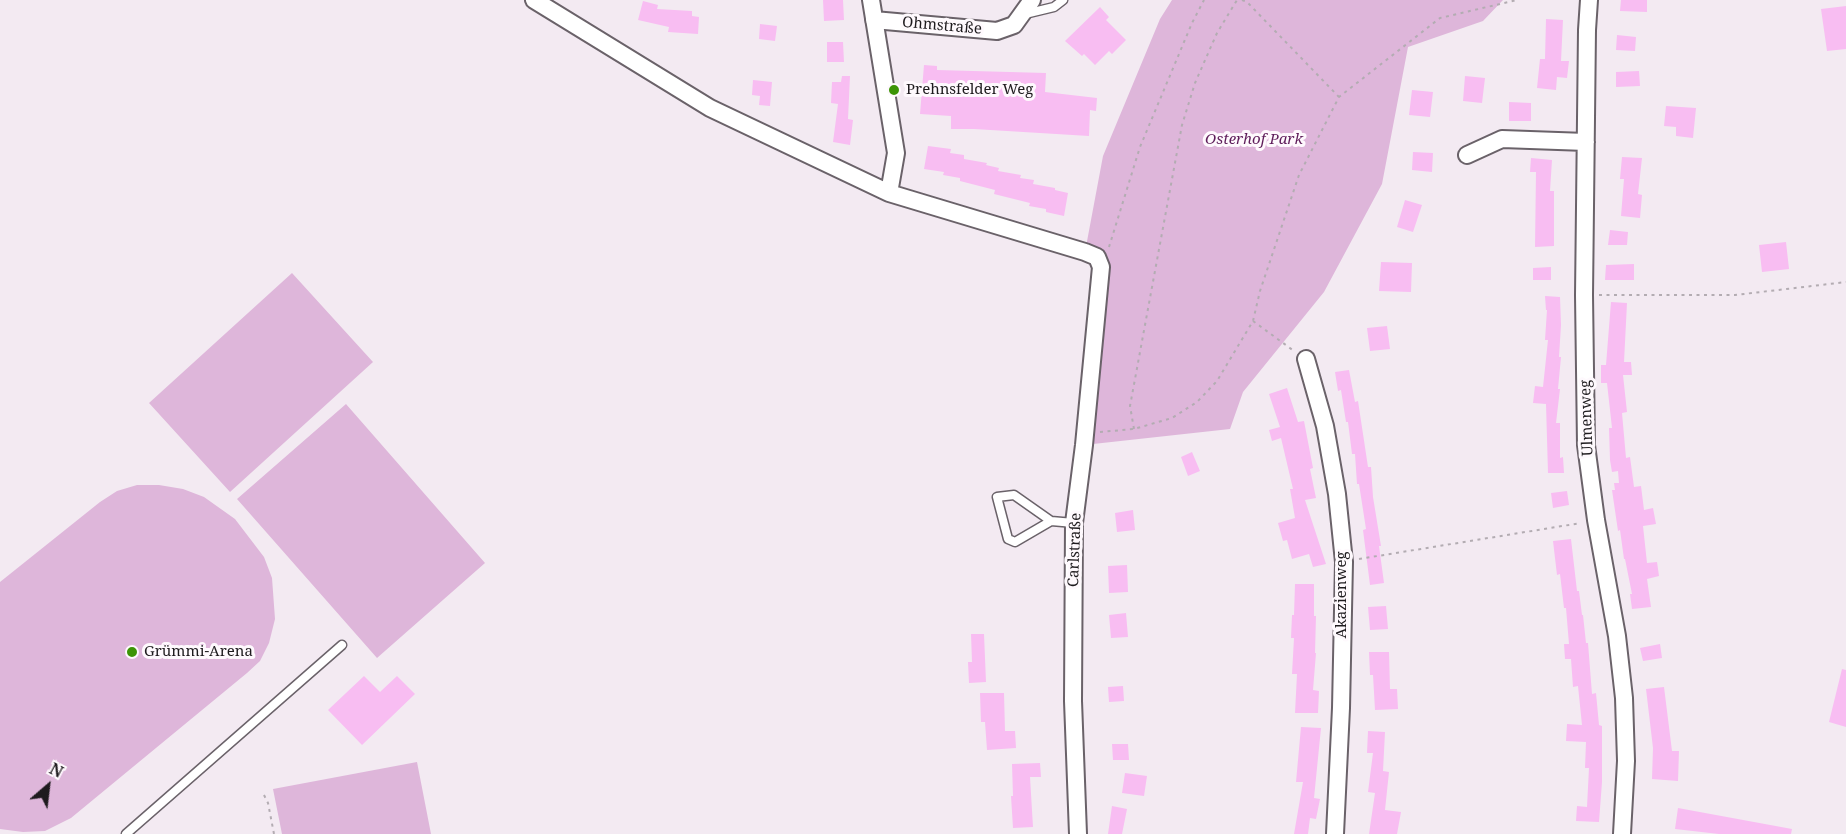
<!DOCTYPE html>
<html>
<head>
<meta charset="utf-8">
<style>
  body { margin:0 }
  #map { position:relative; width:1846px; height:834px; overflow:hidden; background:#f3eaf2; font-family:"Noto Serif",serif }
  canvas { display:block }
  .north { position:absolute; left:18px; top:756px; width:60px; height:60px; -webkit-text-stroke:4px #fef9fd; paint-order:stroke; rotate:28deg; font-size:16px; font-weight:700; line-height:24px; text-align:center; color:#1e1b1e }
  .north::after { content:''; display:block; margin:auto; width:21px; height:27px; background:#1e1b1e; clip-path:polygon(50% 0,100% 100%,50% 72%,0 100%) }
</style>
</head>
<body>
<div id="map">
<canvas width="1846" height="834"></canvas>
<div class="north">N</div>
</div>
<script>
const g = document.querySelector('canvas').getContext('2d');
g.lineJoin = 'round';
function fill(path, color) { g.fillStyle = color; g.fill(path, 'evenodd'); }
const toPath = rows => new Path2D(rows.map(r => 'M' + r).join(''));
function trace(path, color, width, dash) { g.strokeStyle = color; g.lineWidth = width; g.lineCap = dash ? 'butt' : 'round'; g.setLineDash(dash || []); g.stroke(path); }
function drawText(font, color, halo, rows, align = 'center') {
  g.font = font + ' "Noto Serif",serif'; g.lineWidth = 6; g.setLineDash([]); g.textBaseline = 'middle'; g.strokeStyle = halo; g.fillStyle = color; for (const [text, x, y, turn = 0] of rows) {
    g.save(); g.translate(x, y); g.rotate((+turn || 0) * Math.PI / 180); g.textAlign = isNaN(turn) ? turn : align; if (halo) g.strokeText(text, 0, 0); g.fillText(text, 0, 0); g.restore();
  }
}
const green = toPath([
  [1172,0,1503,0,1483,21,1408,47,1382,184,1324,292,1243,392,1230,429,1084,445,1107,255,1085,252,1103,156,1160,19],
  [292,273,373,362,230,492,149,403],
  [346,404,485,563,377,658,237,499],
  [137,485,159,485,183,489,204,497,235,519,264,557,272,578,275,619,269,643,260,661,247,673,71,818,45,831,23,832,0,829,0,582,100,502,117,491],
  [417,762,431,834,282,834,273,789]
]);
const building = toPath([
  [823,0,843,0,844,20,824,21],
  [1621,0,1647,0,1647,12,1620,11],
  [643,1,658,5,657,9,692,11,692,16,699,17,698,34,668,32,669,27,638,20],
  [1846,6,1846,49,1827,51,1821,9],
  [1100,7,1109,17,1106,20,1126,40,1112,54,1109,51,1095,65,1084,54,1082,56,1065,41],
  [1546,19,1563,20,1561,61,1569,61,1567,78,1557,77,1556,90,1537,88,1540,59,1545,59],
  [760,24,777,26,775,41,759,39],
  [1617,35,1636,37,1635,51,1616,50],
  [827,42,843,42,844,62,827,62],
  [924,65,937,66,937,70,1046,73,1045,92,1097,98,1096,111,1090,110,1089,136,974,129,951,129,951,116,920,114],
  [1639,71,1640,86,1616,87,1616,72],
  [842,76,850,76,848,119,853,120,850,145,833,142,838,104,831,103,832,82,841,82],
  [1465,76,1485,78,1482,103,1463,101],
  [753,80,772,82,770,106,759,105,760,96,752,95],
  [1412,90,1433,92,1430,117,1409,115],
  [1509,102,1531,103,1531,121,1509,121],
  [1666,106,1696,108,1693,138,1676,136,1676,127,1664,126],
  [928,146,951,149,950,153,964,155,964,159,987,163,986,165,999,168,998,171,1021,175,1020,178,1034,180,1033,184,1055,188,1055,190,1068,193,1064,216,1046,212,1046,209,1029,206,1030,203,994,194,995,190,960,181,960,178,943,175,944,172,924,169],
  [1413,152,1433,153,1432,172,1412,170],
  [1622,157,1642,158,1638,194,1642,195,1640,218,1621,216,1624,179,1620,179],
  [1531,158,1552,160,1550,191,1554,191,1554,246,1535,247,1536,172,1530,172],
  [1405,200,1422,205,1413,232,1397,227],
  [1610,230,1628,232,1627,245,1608,245],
  [1786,242,1789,269,1762,272,1759,245],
  [1381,262,1412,263,1411,292,1379,291],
  [1634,264,1634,280,1605,280,1606,265],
  [1551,267,1551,280,1533,280,1533,268],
  [1545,296,1560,297,1561,325,1559,357,1561,357,1558,389,1560,389,1556,423,1560,423,1560,458,1563,457,1564,473,1548,473,1546,404,1533,403,1535,386,1543,387,1548,340,1545,340,1547,310,1546,310],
  [1611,302,1627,303,1624,362,1631,362,1632,375,1623,375,1627,412,1622,413,1626,458,1630,457,1634,487,1641,486,1644,510,1653,508,1656,524,1643,526,1647,563,1657,562,1659,576,1647,579,1651,607,1632,609,1630,594,1632,594,1625,559,1624,559,1620,530,1618,531,1612,490,1615,490,1614,483,1619,483,1618,471,1612,472,1610,460,1609,428,1612,428,1607,383,1601,383,1601,365,1606,365],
  [1387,326,1390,349,1370,351,1367,328],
  [1349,370,1355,402,1358,401,1368,467,1371,467,1373,497,1381,546,1379,546,1384,583,1370,585,1363,530,1366,529,1359,484,1357,484,1355,454,1352,454,1348,422,1346,422,1341,390,1338,391,1335,372],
  [1287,388,1298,422,1304,421,1313,468,1310,469,1316,498,1305,500,1326,564,1313,567,1309,554,1292,559,1287,540,1283,541,1278,523,1295,518,1290,489,1293,489,1281,438,1272,441,1269,430,1280,427,1269,394],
  [1192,452,1200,471,1188,476,1181,457],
  [1567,491,1569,505,1553,508,1551,493],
  [1133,510,1135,530,1117,532,1115,513],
  [1571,539,1577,591,1579,591,1582,615,1583,615,1586,643,1588,643,1592,694,1596,693,1599,725,1602,726,1602,782,1599,822,1576,821,1577,806,1587,807,1589,768,1585,768,1586,742,1566,741,1567,724,1582,725,1578,686,1573,687,1571,659,1565,659,1564,644,1569,644,1566,608,1564,608,1560,574,1557,575,1553,541],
  [1127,565,1128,592,1109,593,1108,566],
  [1295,584,1314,584,1314,616,1316,616,1315,653,1316,653,1313,690,1319,691,1318,713,1295,713,1297,674,1292,674,1294,638,1291,638,1292,615,1294,615],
  [1386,606,1388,629,1370,630,1368,607],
  [1126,613,1128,637,1111,638,1109,615],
  [971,634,984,634,986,682,969,683,968,662,972,662],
  [1660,644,1662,658,1643,661,1640,648],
  [1369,652,1389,652,1390,689,1397,689,1398,709,1375,710,1373,675,1370,675],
  [1842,669,1846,670,1846,727,1829,722],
  [364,676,380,692,397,676,415,694,362,745,328,710],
  [1123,686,1124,701,1109,702,1108,687],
  [1664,687,1672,751,1679,751,1678,781,1652,779,1653,748,1646,689],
  [980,693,1004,693,1005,731,1015,731,1016,748,987,750,985,722,981,722],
  [1301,727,1321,728,1314,798,1320,799,1316,819,1310,818,1308,834,1294,834,1303,782,1296,782],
  [1368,731,1385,732,1383,771,1389,772,1385,810,1401,812,1397,834,1369,834,1375,793,1368,792,1373,753,1367,753],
  [1112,744,1128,744,1129,760,1113,760],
  [1040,763,1041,777,1030,777,1033,827,1013,828,1011,796,1013,796,1012,764],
  [1125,773,1147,776,1144,796,1122,793],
  [1112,806,1127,809,1122,834,1108,834],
  [1678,808,1792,829,1791,834,1719,834,1675,829]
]);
const path = toPath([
  [1242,0,1247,2,1339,97],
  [1109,247,1140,147,1192,23,1204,0],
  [1599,295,1735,295,1846,282],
  [1253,321,1294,351],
  [1134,429,1130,406,1182,125,1195,83,1217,33,1237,0],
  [1100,432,1134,429,1172,418,1197,402,1217,381,1253,321,1260,291,1299,175,1339,97,1440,18,1517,0],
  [1359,559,1581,523],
  [264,795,268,803,274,834]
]);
const service = toPath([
  [1025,14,1054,7,1063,0],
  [1051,521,1015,542,1008,539,997,497,1014,495,1051,521,1074,523],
  [126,834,342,645]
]);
const minor = toPath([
  [534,0,710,108,889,193,1085,252,1097,257,1101,267,1084,445,1074,523,1073,701,1078,834],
  [871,0,896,153,889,193],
  [1589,0,1587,30,1584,295,1586,445,1596,520,1617,636,1624,698,1626,761,1622,834],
  [874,20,997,31,1014,25,1032,0],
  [1467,155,1502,139,1586,142],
  [1306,359,1325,426,1337,494,1344,562,1341,708,1335,834]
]);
const markers = [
  [894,90,6,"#3c9406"],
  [132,652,6,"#3c9406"]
];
const streetNames = [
  ["Ohmstraße",942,26,5],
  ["Ulmenweg",1587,418,-92],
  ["Carlstraße",1075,550,-88],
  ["Akazienweg",1342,595,-90]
];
const poiNames = [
  ["Prehnsfelder Weg",906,90],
  ["Grümmi-Arena",144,652]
];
const parkNames = [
  ["Osterhof Park",1254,140]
];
fill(green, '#deb6da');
fill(building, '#f8bdf2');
trace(service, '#6a6269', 11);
trace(minor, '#6a6269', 20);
trace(path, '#b3acb2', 2, [3, 4.5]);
trace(service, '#fff', 8);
trace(minor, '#fff', 16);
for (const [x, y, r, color] of markers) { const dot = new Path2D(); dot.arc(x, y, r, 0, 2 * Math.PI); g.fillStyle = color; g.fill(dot); trace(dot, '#fef9fd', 2); }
drawText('15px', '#1e1b1e', '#fef9fd', streetNames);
drawText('15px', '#1e1b1e', '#fef9fd', poiNames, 'left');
drawText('italic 15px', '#5e1c5a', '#fef9fd', parkNames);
</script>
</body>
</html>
